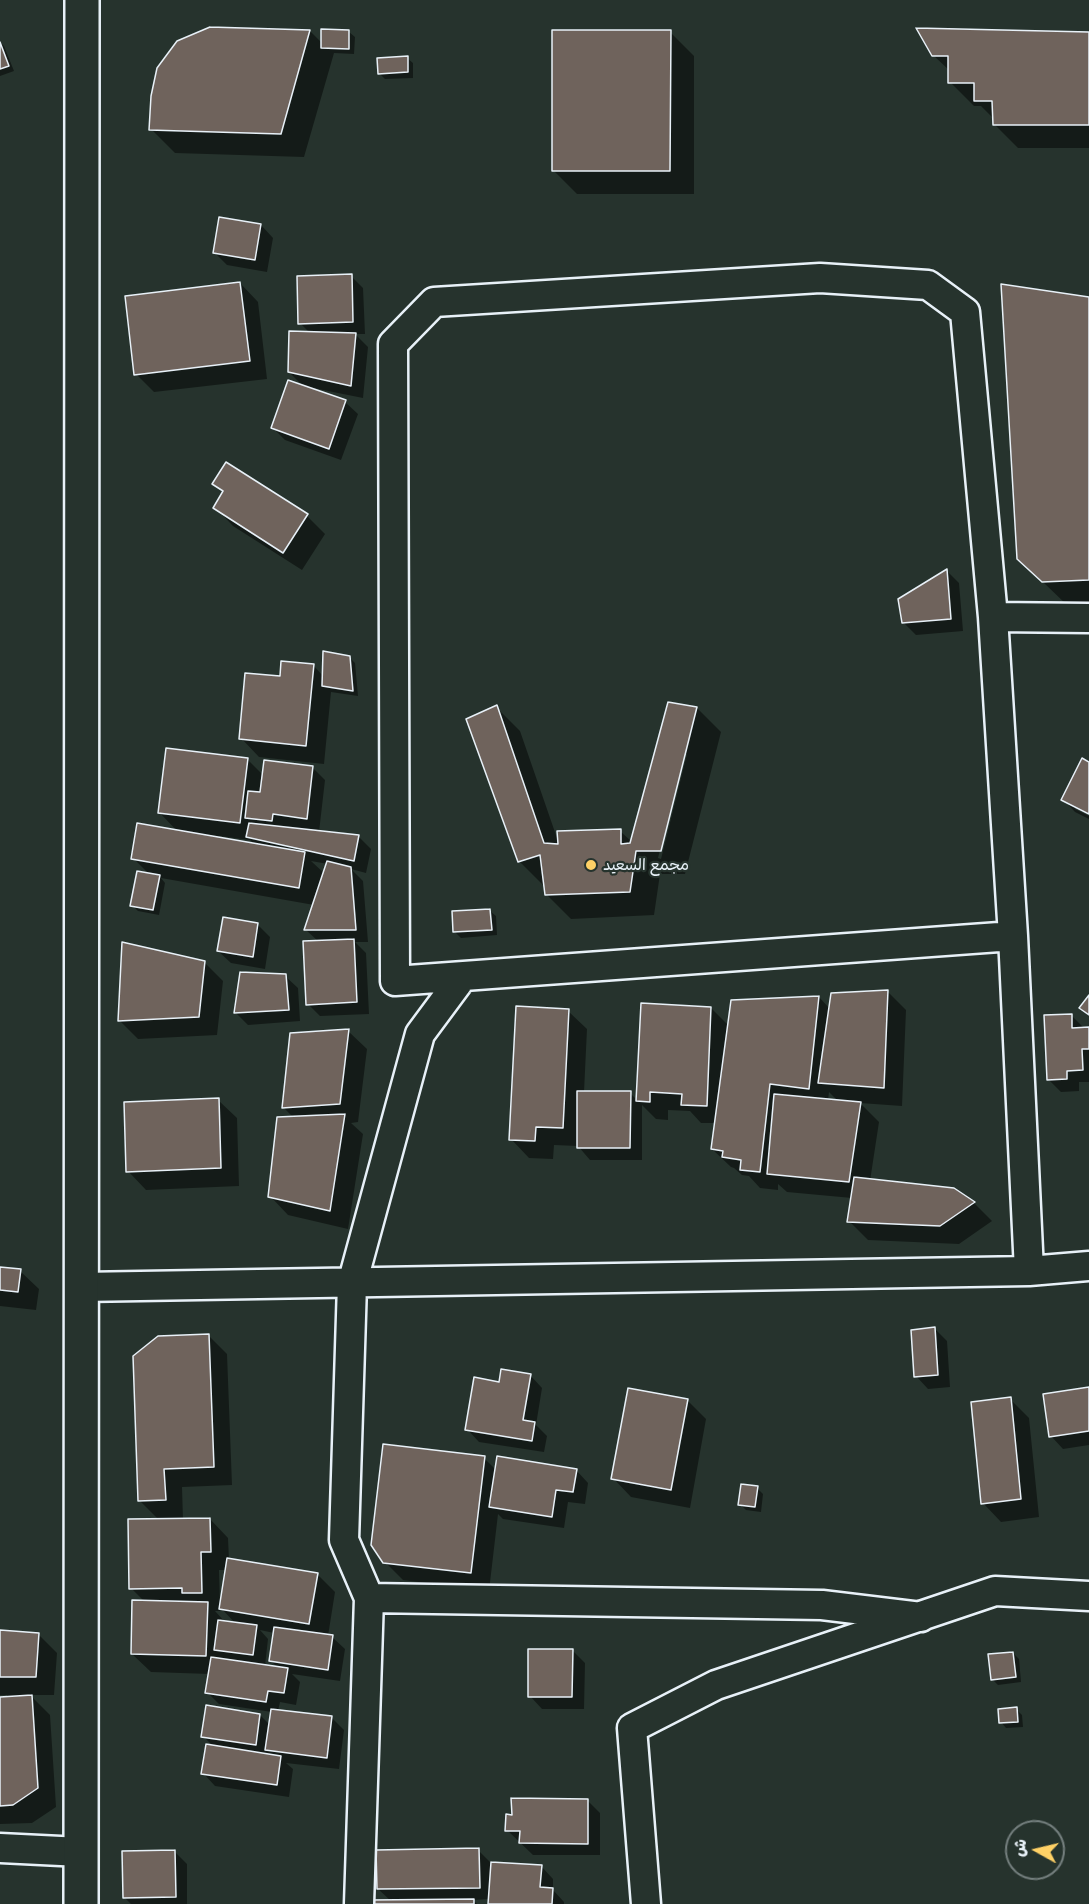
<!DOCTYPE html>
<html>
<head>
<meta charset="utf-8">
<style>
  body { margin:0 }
  #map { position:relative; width:1089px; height:1904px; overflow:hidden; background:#26332d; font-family:Delius,"Playpen Sans Arabic",sans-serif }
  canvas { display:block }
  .north { position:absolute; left:1005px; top:1820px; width:60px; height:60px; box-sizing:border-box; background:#26332d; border:2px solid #747f7e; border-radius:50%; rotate:278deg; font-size:16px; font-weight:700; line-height:24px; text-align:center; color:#e8f1f8 }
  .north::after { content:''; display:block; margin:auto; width:21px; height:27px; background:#ffd166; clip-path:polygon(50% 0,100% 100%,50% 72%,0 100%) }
</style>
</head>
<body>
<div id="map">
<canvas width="1089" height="1904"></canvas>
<div class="north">ش</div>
</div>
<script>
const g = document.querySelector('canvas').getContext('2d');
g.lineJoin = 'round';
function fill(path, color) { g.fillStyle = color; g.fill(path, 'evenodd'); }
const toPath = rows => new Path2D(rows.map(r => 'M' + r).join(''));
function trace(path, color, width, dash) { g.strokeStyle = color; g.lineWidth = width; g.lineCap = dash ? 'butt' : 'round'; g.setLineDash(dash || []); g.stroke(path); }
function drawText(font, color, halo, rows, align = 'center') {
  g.font = font + ' Delius,"Playpen Sans Arabic",sans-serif'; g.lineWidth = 4.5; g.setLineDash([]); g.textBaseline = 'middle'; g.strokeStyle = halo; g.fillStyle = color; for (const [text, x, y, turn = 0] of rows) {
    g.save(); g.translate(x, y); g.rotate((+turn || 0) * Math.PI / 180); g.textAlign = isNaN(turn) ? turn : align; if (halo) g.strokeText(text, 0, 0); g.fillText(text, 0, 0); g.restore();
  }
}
const shadow = toPath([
  [211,28,310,31,322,43,349,32,355,37,354,54,334,53,304,157,175,153,151,129],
  [670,32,694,56,694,194,577,194,553,170],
  [1089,34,1089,148,1018,148,994,124,994,119,981,106,974,106,950,82,950,71,933,55],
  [0,42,4,46,14,71,0,76],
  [407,58,413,63,413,78,385,79,379,73],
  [261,225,273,238,267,272,227,265,215,253],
  [351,276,363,288,365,334,355,334,368,347,363,398,303,386,289,372,310,333,300,323],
  [240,283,258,302,267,379,154,392,136,374],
  [1089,299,1089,605,1068,606,1019,559],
  [345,402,358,414,341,460,285,440,273,428],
  [214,484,307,516,325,534,302,570,233,526,215,507,224,493],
  [947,571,959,583,963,631,916,635,903,622],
  [349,657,355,663,358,696,331,692,324,764,259,757,241,738,281,678,313,665,323,676],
  [496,707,520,731,558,841,620,831,632,842,697,708,721,732,685,874,660,874,654,915,571,919,547,895,545,885,543,885,519,861],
  [684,754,687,754,661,859,658,858],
  [247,759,264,776,313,768,325,780,319,832,358,836,371,849,366,873,351,869,363,881,368,942,355,942,366,953,369,1014,320,1016,308,1004,319,942,306,930,314,905,161,878,165,883,159,915,138,911,132,905,150,875,133,858,178,832,160,813],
  [219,836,250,840,256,845,219,839],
  [311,861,328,864,325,874],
  [1089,763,1089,812,1075,805,1075,809,1089,816,1089,819,1075,812,1063,799],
  [490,911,496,916,497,935,461,938,455,932],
  [258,925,270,937,265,969,231,963,218,951],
  [205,963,223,981,217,1035,138,1039,119,1020],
  [285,976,298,988,300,1021,248,1025,236,1013],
  [888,992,906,1010,902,1106,860,1103,879,1122,870,1181,974,1203,992,1221,959,1244,868,1240,849,1221,852,1198,787,1192,778,1184,778,1190,760,1188,749,1176,742,1175,734,1168,731,1167,712,1149,716,1123,701,1123,690,1111,668,1110,668,1120,656,1119,642,1105,642,1160,590,1160,578,1146,554,1145,553,1159,529,1158,511,1139,568,1011,587,1029,584,1092,630,1093,638,1101,711,1008,729,1026,819,997,830,1009],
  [829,1092,838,1101,828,1100],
  [1071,1015,1085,1029,1089,1029,1089,1082,1079,1082,1079,1091,1061,1092,1048,1079],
  [348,1031,367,1049,358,1122,351,1123,363,1134,348,1229,288,1215,270,1196,294,1118,284,1108],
  [218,1100,237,1118,239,1186,146,1190,128,1171],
  [0,1268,20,1271,39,1289,36,1310,0,1306],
  [935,1329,947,1341,950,1387,928,1389,916,1376],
  [209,1336,227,1354,232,1485,182,1487,183,1520,210,1519,228,1538,229,1560,317,1574,335,1592,328,1636,332,1637,345,1649,340,1681,292,1674,300,1682,296,1705,280,1702,278,1711,332,1718,344,1730,339,1769,286,1763,293,1769,289,1797,215,1786,203,1773,214,1747,203,1736,260,1715,270,1725,272,1712,219,1704,207,1692,210,1674,151,1672,132,1654,145,1602,131,1588,159,1520,140,1501],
  [219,1570,227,1570,221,1605,220,1605],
  [220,1607,236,1624,225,1622,215,1611,220,1611],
  [260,1630,274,1633,270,1660,278,1668,265,1666,268,1639],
  [530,1375,542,1388,536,1425,547,1436,544,1452,479,1442,467,1429,500,1383],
  [1089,1388,1089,1445,1063,1449,1051,1436],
  [1010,1399,1029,1418,1039,1517,1001,1522,983,1503],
  [687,1400,706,1419,690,1508,631,1497,613,1478],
  [484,1458,496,1470,576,1470,588,1483,585,1504,568,1502,564,1528,503,1519,498,1514,489,1591,403,1580,385,1562],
  [757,1488,763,1494,761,1512,746,1510,740,1504],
  [0,1632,39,1635,57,1653,54,1695,30,1695,50,1715,56,1807,32,1823,0,1824,0,1698,7,1698,7,1695,0,1695],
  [572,1650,585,1663,584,1709,542,1709,530,1696],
  [1013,1653,1019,1659,1021,1682,998,1685,992,1679],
  [1016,1709,1022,1715,1023,1727,1006,1728,1001,1722],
  [587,1800,600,1813,600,1855,533,1855,507,1830,513,1816],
  [478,1850,491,1863,541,1866,553,1879,553,1890,564,1902,564,1904,489,1904,490,1899,473,1900,477,1904,372,1904,391,1901,378,1889],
  [174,1851,187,1864,187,1904,131,1904,124,1897]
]);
const building = toPath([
  [210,27,310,30,281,134,149,130,151,96,157,68,177,41,210,27],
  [916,28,1089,32,1089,125,993,125,992,101,974,101,974,83,948,83,948,56,932,56,916,28],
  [321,29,349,30,349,49,321,48,321,29],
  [552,30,671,30,670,171,552,171,552,30],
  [0,42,9,66,0,69,0,42],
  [408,56,408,72,378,74,377,58,408,56],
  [219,217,261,224,255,260,213,253,219,217],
  [352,274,353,322,298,324,297,276,352,274],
  [240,282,250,361,134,375,125,296,240,282],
  [1001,284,1089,297,1089,580,1042,582,1017,559,1001,284],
  [289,331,356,333,351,386,288,372,289,331],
  [288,380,346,400,329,449,271,428,288,380],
  [226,462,308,514,283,553,213,508,223,491,212,484,226,462],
  [947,569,951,619,902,623,898,599,947,569],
  [323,651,350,656,353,691,322,686,323,651],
  [281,661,314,664,306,746,239,739,245,673,280,676,281,661],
  [668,702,697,707,661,851,636,851,630,892,545,895,540,855,518,862,466,719,497,705,544,843,558,844,557,831,621,829,621,844,630,843,668,702],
  [166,748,248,758,240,823,158,813,166,748],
  [1082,758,1089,762,1089,814,1061,800,1082,758],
  [264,760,313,766,307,819,273,814,272,821,245,818,248,791,260,792,264,760],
  [137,823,305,852,299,888,131,859,137,823],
  [249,823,359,835,354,861,246,837,249,823],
  [327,861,351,867,356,930,304,930,327,861],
  [137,871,160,875,153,910,130,906,137,871],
  [490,909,492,930,453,932,452,911,490,909],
  [223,917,258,923,253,957,217,951,223,917],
  [354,939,357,1002,306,1005,303,941,354,939],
  [122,942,205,961,199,1017,118,1021,122,942],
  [240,972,286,974,289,1010,234,1013,240,972],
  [888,990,884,1088,818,1083,831,993,888,990],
  [1089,995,1089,1015,1079,1008,1089,995],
  [819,996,809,1089,770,1084,760,1172,740,1170,741,1160,722,1157,723,1151,711,1149,731,1000,819,996],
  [641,1003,711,1007,707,1106,681,1105,682,1094,650,1092,650,1102,636,1101,641,1003],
  [516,1006,569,1009,563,1128,536,1127,535,1141,509,1140,516,1006],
  [1072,1014,1072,1028,1089,1027,1089,1049,1082,1049,1083,1070,1067,1071,1067,1079,1047,1080,1044,1015,1072,1014],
  [349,1029,340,1104,282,1108,290,1033,349,1029],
  [577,1091,631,1091,630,1148,577,1148,577,1091],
  [774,1094,861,1102,849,1182,767,1174,774,1094],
  [219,1098,221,1168,126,1172,124,1102,219,1098],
  [345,1114,330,1211,268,1197,277,1117,345,1114],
  [854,1177,954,1188,975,1202,940,1226,847,1222,854,1177],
  [0,1267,21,1269,18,1292,0,1290,0,1267],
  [935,1327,938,1375,914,1377,911,1330,935,1327],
  [209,1334,214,1467,164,1469,166,1500,138,1501,133,1356,158,1336,209,1334],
  [501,1369,531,1374,523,1420,535,1422,532,1441,465,1430,474,1377,499,1382,501,1369],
  [1089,1387,1089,1431,1049,1437,1043,1394,1089,1387],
  [628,1388,688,1399,671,1490,611,1479,628,1388],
  [1011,1397,1021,1499,981,1504,971,1402,1011,1397],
  [383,1444,485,1456,471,1573,383,1563,371,1545,383,1444],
  [497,1456,577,1469,573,1492,556,1490,552,1517,489,1507,497,1456],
  [741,1484,758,1486,755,1507,738,1505,741,1484],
  [210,1518,211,1552,201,1552,202,1593,182,1593,182,1588,129,1589,128,1519,210,1518],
  [227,1558,318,1573,309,1624,219,1609,227,1558],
  [132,1600,208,1602,206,1656,131,1654,132,1600],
  [218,1620,257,1625,253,1655,214,1650,218,1620],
  [274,1627,333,1635,328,1670,269,1661,274,1627],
  [0,1630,39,1633,36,1677,0,1677,0,1630],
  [528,1649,573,1649,572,1697,528,1697,528,1649],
  [1013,1652,1016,1677,991,1680,988,1654,1013,1652],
  [211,1657,288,1668,284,1693,268,1691,266,1702,205,1693,211,1657],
  [32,1695,38,1788,13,1805,0,1806,0,1697,32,1695],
  [206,1705,260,1714,256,1745,201,1737,206,1705],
  [1017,1707,1018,1722,999,1723,998,1709,1017,1707],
  [271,1709,332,1716,327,1758,265,1750,271,1709],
  [206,1744,281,1756,277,1785,201,1774,206,1744],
  [511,1798,588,1799,588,1844,519,1843,520,1831,505,1831,506,1814,512,1815,511,1798],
  [479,1848,480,1888,377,1889,376,1850,479,1848],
  [175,1850,176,1897,123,1898,122,1851,175,1850],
  [491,1862,542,1865,540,1887,553,1888,552,1904,488,1904,491,1862],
  [474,1899,474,1904,370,1904,370,1900,474,1899]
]);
const street = toPath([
  [820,278,928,285,965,312,993,617,1013,936,395,981,393,344,434,302,820,278],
  [993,617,1089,618],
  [1013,936,1029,1271,1089,1266],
  [463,976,420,1034,352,1284,344,1540,369,1598,822,1605,921,1617],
  [81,1287,1029,1271],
  [0,1848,81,1852],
  [359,1904,369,1598],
  [646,1904,632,1728,716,1685,995,1591,1089,1596]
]);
const secondary = toPath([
  [81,1904,82,0]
]);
const markers = [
  [591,865,6,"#ffd166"]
];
const poiNames = [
  ["مجمع السعيد",603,865]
];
fill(shadow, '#0007');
fill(building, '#6f635c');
trace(building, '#e8f1f8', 1.5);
trace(street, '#e8f1f8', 33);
trace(secondary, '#e8f1f8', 38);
trace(street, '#26332d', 28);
trace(secondary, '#26332d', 33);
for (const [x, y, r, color] of markers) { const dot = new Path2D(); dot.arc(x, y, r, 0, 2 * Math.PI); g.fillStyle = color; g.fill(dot); trace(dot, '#26332d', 2); }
drawText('16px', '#e8f1f8', '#26332d', poiNames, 'left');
</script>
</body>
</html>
